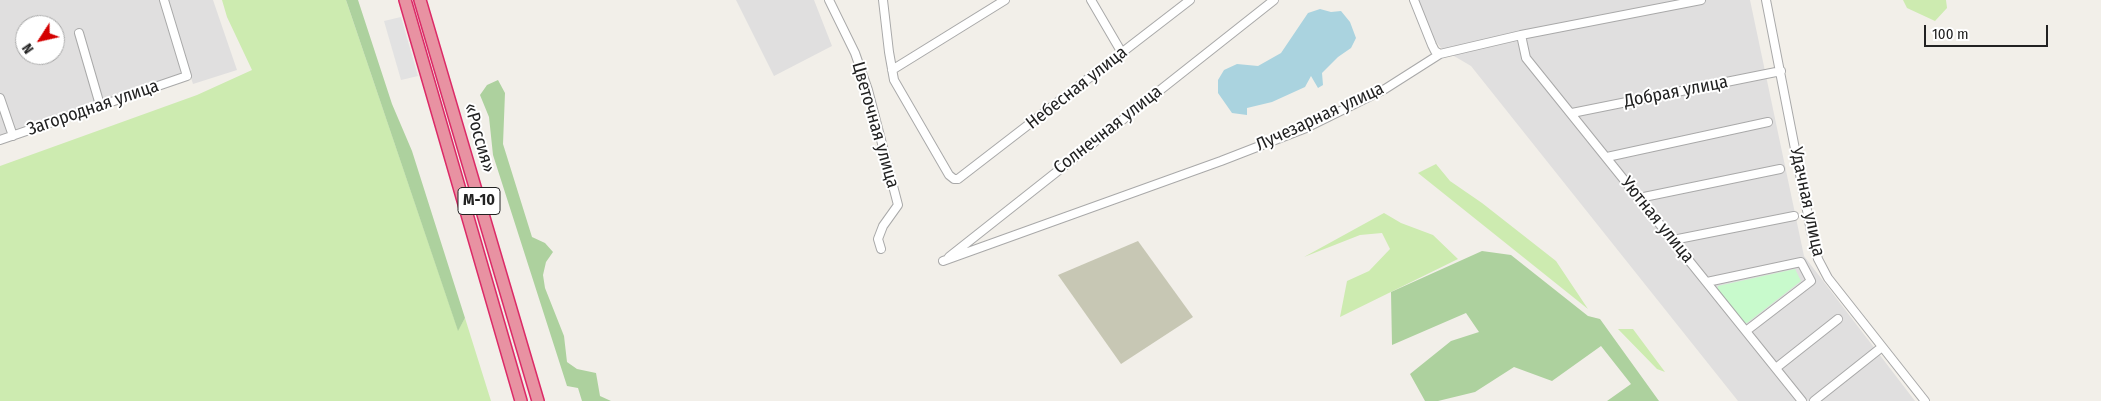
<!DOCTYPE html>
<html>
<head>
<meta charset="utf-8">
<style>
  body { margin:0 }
  #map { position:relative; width:2101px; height:401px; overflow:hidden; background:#f2efe9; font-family:"Fira Sans Condensed",sans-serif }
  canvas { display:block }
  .north { position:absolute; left:15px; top:15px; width:50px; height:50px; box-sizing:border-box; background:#fff; border:1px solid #a7a7a7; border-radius:50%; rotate:235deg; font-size:14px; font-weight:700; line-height:20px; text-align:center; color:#222 }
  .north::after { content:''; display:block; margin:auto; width:18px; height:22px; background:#d40000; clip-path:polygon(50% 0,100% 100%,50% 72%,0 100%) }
  .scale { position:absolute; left:1924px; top:25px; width:124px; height:22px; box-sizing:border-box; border:2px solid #222; border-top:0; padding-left:6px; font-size:15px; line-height:18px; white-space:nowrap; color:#222; -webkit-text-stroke:4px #fff; paint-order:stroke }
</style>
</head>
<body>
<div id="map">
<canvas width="2101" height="401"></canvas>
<div class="north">N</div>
<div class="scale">100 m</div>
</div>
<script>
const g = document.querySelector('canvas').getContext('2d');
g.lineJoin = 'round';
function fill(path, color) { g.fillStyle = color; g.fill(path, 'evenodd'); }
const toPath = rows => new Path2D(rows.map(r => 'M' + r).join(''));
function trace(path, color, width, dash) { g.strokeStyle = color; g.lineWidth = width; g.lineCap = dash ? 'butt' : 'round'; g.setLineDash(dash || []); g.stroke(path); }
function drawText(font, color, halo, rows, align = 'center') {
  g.font = font + ' "Fira Sans Condensed",sans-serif'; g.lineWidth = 4; g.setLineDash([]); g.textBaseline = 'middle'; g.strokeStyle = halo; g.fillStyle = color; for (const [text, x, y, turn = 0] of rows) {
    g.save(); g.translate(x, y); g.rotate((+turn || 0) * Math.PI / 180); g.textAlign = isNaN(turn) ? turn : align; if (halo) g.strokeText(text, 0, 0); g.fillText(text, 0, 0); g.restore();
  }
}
const residential = toPath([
  [0,0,161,0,183,73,0,137],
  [25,25,55,25,55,55,25,55],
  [166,0,213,0,237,70,193,84],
  [736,0,814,0,832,46,774,76],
  [1411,0,1750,0,1804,256,1915,401,1738,401,1471,66,1442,49,1433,38]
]);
const construction = toPath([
  [1138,241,1193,317,1121,364,1058,275]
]);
const grass = toPath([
  [222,0,346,0,458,330,465,318,491,401,0,401,0,166,197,95,252,70,227,17],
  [1903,0,1946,0,1947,8,1935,21,1907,8],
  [1436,164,1450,181,1482,203,1556,261,1588,309,1418,173],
  [1384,213,1401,223,1433,235,1458,259,1340,317,1347,281,1369,271,1390,249,1382,233,1360,235,1304,257],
  [1618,329,1633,329,1665,372,1657,369]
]);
const forest = toPath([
  [346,0,358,0,392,104,412,151,465,318,458,331],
  [498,80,505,93,503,144,532,237,545,243,553,252,546,262,543,275,545,288,564,336,567,362,577,369,596,373,600,396,611,401,582,401,578,388,567,386,493,155,489,117,480,95,487,85],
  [1482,251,1511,255,1588,316,1600,319,1659,401,1607,401,1631,384,1601,346,1552,381,1514,367,1475,392,1438,401,1425,401,1410,374,1451,341,1479,332,1466,313,1392,345,1391,292]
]);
const park = toPath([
  [1795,269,1801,281,1747,323,1741,322,1717,290,1718,286]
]);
const parking = toPath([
  [401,17,418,76,401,80,384,21]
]);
const water = toPath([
  [1320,9,1331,12,1341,11,1350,22,1356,38,1351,48,1338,57,1322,73,1323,85,1318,88,1311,76,1305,87,1272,102,1247,108,1247,115,1232,113,1218,93,1218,80,1224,70,1237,64,1258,66,1281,53,1308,13]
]);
const minor = toPath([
  [829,0,855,53,868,90,898,205,883,226,878,239,881,249],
  [883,0,889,52,894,80,949,175,954,179,958,179,1190,0],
  [1091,0,1122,53],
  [1414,0,1432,45,1435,51,1440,54],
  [1766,0,1811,231,1818,259,1828,278,1925,401],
  [79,33,100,105],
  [1521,35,1526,58,1802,401],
  [892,70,1005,0],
  [0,98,13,136],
  [1572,113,1781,71],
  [0,140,187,76,164,0],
  [1607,157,1768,122],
  [1639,198,1780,169],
  [1673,240,1794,216],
  [949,257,1274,0],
  [943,261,1221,161,1306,128,1385,89,1440,54,1521,35,1701,0],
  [1707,282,1801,262,1811,281,1746,331],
  [1776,368,1838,319],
  [1814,401,1882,347]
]);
const highway = toPath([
  [405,0,521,401],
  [420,0,538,401]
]);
const shields = [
  [479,201,42]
];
const shieldNames = [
  ["М-10",479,201]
];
const streetNames = [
  ["Небесная улица",1077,88,-38],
  ["Добрая улица",1676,92,-11],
  ["Загородная улица",93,108,-19],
  ["Лучезарная улица",1320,117,-25],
  ["Цветочная улица",875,125,74],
  ["Солнечная улица",1108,130,-38],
  ["«Россия»",479,138,74],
  ["Удачная улица",1807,202,78],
  ["Уютная улица",1657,220,51]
];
fill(residential, '#e0dfdf');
fill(construction, '#c7c7b4');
fill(grass, '#cdebb0');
fill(forest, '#add19e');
fill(park, '#c8facc');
fill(parking, '#e2e2e2');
fill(water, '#aad3df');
trace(minor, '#a9a9a9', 10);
trace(highway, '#dc2a67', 14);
trace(minor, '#fff', 8);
trace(highway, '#e892a2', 11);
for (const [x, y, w] of shields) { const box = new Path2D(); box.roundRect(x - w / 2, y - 13.5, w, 27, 4); g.fillStyle = '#fff'; g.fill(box); trace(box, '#222', 1); }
drawText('bold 16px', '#222', null, shieldNames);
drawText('18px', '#222', '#fff', streetNames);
</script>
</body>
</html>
